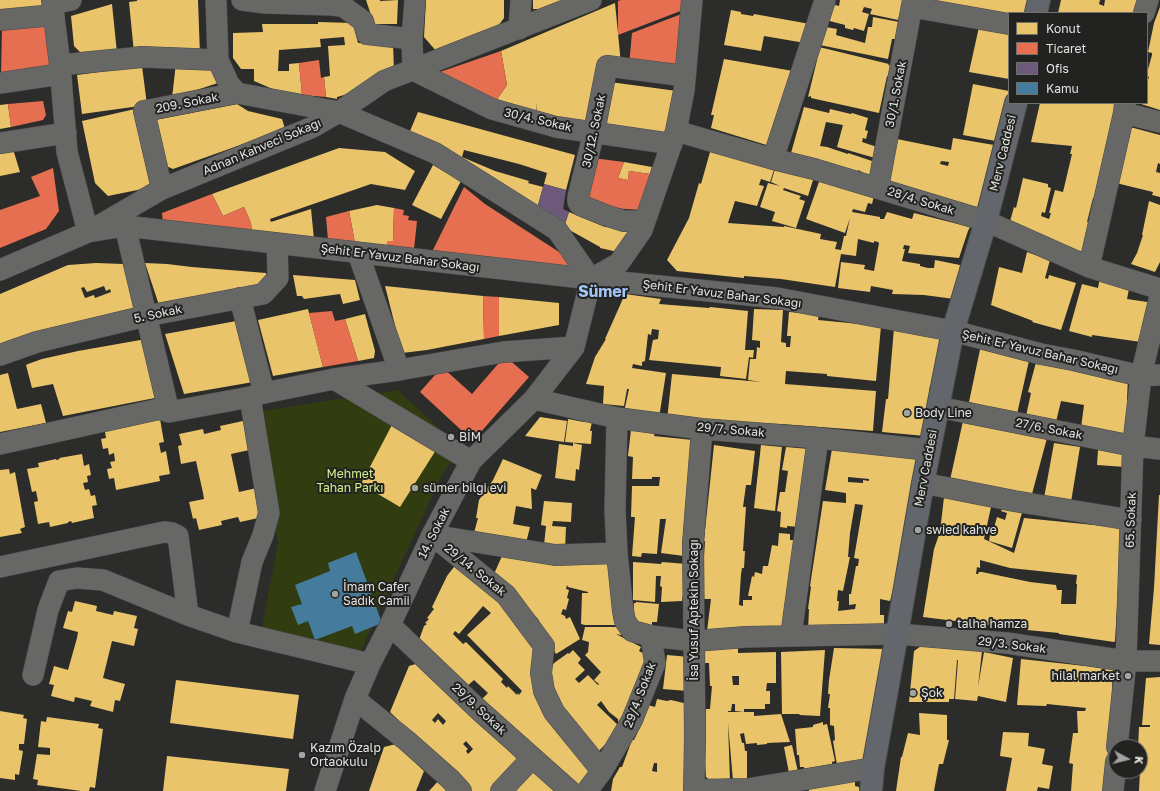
<!DOCTYPE html>
<html>
<head>
<meta charset="utf-8">
<style>
  body { margin:0 }
  #map { position:relative; width:1160px; height:791px; overflow:hidden; background:#2c2c2b; font-family:"Golos Text",sans-serif }
  canvas { display:block }
  .legend { position:absolute; left:1008px; top:12px; width:140px; height:92px; box-sizing:border-box; background:#222321; border:1px solid #6f706e; margin:0; padding:5px 7px; list-style:none; font-size:12px; color:#e3e4e2 }
  .legend li { display:flex; align-items:center; gap:8px; height:20px }
  .legend b { width:20px; border:1px solid #6f706e }
  .north { position:absolute; left:1108px; top:739px; width:40px; height:40px; box-sizing:border-box; background:#222321; border:1px solid #6f706e; border-radius:50%; rotate:97deg; font-size:11px; font-weight:700; line-height:16px; text-align:center; color:#e3e4e2 }
  .north::after { content:''; display:block; margin:auto; width:14px; height:18px; background:#a3a4a2; clip-path:polygon(50% 0,100% 100%,50% 72%,0 100%) }
</style>
</head>
<body>
<div id="map">
<canvas width="1160" height="791"></canvas>
<ul class="legend">
<li><b style="height:11px;background:#e9c46a"></b>Konut</li>
<li><b style="height:11px;background:#e76f51"></b>Ticaret</li>
<li><b style="height:11px;background:#6d597a"></b>Ofis</li>
<li><b style="height:11px;background:#457b9d"></b>Kamu</li>
</ul>
<div class="north">K</div>
</div>
<script>
const g = document.querySelector('canvas').getContext('2d');
g.lineJoin = 'round';
function fill(path, color) { g.fillStyle = color; g.fill(path, 'evenodd'); }
const toPath = rows => new Path2D(rows.map(r => 'M' + r).join(''));
function trace(path, color, width, dash) { g.strokeStyle = color; g.lineWidth = width; g.lineCap = dash ? 'butt' : 'round'; g.setLineDash(dash || []); g.stroke(path); }
function drawText(font, color, halo, rows, align = 'center') {
  g.font = font + ' "Golos Text",sans-serif'; g.lineWidth = 4; g.setLineDash([]); g.textBaseline = 'middle'; g.strokeStyle = halo; g.fillStyle = color; for (const [text, x, y, turn = 0] of rows) {
    g.save(); g.translate(x, y); g.rotate((+turn || 0) * Math.PI / 180); g.textAlign = isNaN(turn) ? turn : align; if (halo) g.strokeText(text, 0, 0); g.fillText(text, 0, 0); g.restore();
  }
}
const green = toPath([
  [398,390,460,448,441,477,358,657,261,632,278,543,254,412]
]);
const homes = toPath([
  [0,0,47,0,49,11,0,17],
  [137,0,198,0,200,55,134,53,129,2,137,1],
  [366,0,380,0,380,1,398,0,397,24,374,24],
  [426,0,504,0,504,18,498,26,437,52,424,37],
  [533,0,565,0,546,9,533,9],
  [840,0,904,0,898,20,870,14,872,9,864,7,862,12,869,14,864,31,854,28,853,30,845,28,845,25,822,19,828,3,839,6],
  [928,0,1031,0,1029,13,1009,13,1009,15],
  [1061,0,1100,0,1099,4,1104,6,1105,0,1137,0,1134,13,1058,13],
  [615,3,621,64,592,126,536,113,537,102,535,116,493,105,507,85,501,51],
  [112,4,117,53,80,52,74,46,71,16],
  [1160,7,1160,110,1138,103,1147,103,1147,82,1149,77,1147,76,1147,73,1152,55,1152,53,1148,52,1154,23],
  [731,10,741,12,741,14,753,16,754,14,810,24,805,43,764,36,761,51,724,45],
  [873,17,899,22,895,39,892,39,888,59,815,44,820,26,837,29,836,35,865,43,868,27,872,27],
  [318,22,353,23,358,43,393,43,394,71,351,93,337,97,337,99,326,97,324,77,330,76,328,46,345,45,344,37,320,39,321,47,279,50,278,71,289,71,289,64,299,63,302,95,275,90,254,81,254,69,241,69,233,58,233,33,263,32,262,24,318,24],
  [979,27,1009,32,1009,79,969,72],
  [815,46,889,64,888,65,897,68,894,78,887,76,879,113,811,98,811,96,808,97,817,60,812,59],
  [724,59,793,71,773,147,711,128,714,115,711,115],
  [176,63,216,65,221,82,172,98],
  [142,66,147,105,82,114,77,75],
  [610,82,677,91,669,137,600,127],
  [973,84,1009,91,1009,99,1001,142,963,135],
  [1040,103,1117,103,1095,198,1093,198,1087,222,1091,222,1084,252,1059,246,1009,225,1014,207,1016,208,1023,178,1048,184,1048,187,1051,188,1045,213,1042,212,1041,216,1049,219,1051,213,1049,213,1055,190,1063,192,1072,154,1070,154,1072,146,1031,142],
  [8,104,11,127,0,129,0,105],
  [237,104,248,111,282,119,285,129,173,169,166,166,155,120],
  [804,107,829,113,830,109,851,114,852,113,868,118,865,130,868,131,866,139,863,138,862,142,877,147,875,158,837,147,843,125,826,122,820,146,827,147,848,154,848,153,872,161,874,162,870,174,867,177,861,176,862,172,858,170,857,174,791,153],
  [135,109,152,187,108,196,95,183,82,121],
  [418,112,575,155,566,190,544,184,547,173,519,164,464,150,462,157,495,171,529,181,528,183,543,187,536,212,410,131],
  [1130,127,1160,135,1160,164,1158,163,1156,172,1160,173,1160,197,1152,195,1153,192,1116,183],
  [953,138,1000,146,984,211,888,183,897,139,951,150],
  [941,161,949,162,948,166,940,164],
  [712,145,775,167,770,182,761,179,759,185,764,186,757,206,735,201,728,223,784,227,784,226,821,234,820,239,837,242,835,249,841,250,844,236,846,236,850,218,845,233,806,219,820,179,874,196,872,204,868,203,865,212,853,209,852,212,880,217,880,219,884,219,887,212,912,219,914,213,970,227,968,231,959,258,908,253,910,246,904,245,903,249,905,249,902,261,920,264,920,266,928,268,934,268,935,260,960,265,954,299,924,295,892,294,893,290,871,286,870,292,838,288,841,262,865,265,864,269,874,271,879,243,878,242,874,241,874,243,858,239,856,256,841,254,835,287,781,279,744,276,744,278,677,271,667,260,689,218,699,183,701,184],
  [339,148,385,152,415,171,405,190,371,184,270,219,271,222,311,209,314,239,252,234,251,223,244,207,223,216,212,194],
  [13,149,20,172,0,176,0,151],
  [624,162,652,167,650,174,629,171,628,180,618,178],
  [777,163,814,177,808,196,784,188,783,190,801,196,799,199,805,201,796,228,772,221,775,212,760,207,768,183,780,186,771,182],
  [433,165,461,181,441,219,412,205],
  [1149,201,1160,205,1160,262,1155,272,1131,264,1137,253,1143,235,1142,235],
  [377,205,394,208,393,241,387,241,387,246,355,243,349,211],
  [569,212,605,227,635,228,618,252,600,248,600,247,564,227],
  [1027,252,1050,260,1045,278,1048,279,1049,275,1076,283,1061,330,1032,322,1033,321,991,305,999,267,1022,273],
  [96,263,123,264,140,313,0,344,0,294,68,265],
  [104,286,106,291,110,289,111,292,95,298,94,295,85,298,81,288,84,287,87,292],
  [145,263,167,264,192,267,266,273,269,287,160,308],
  [293,275,355,280,360,300,343,304,340,294,304,299,302,296,297,296],
  [1100,277,1130,284,1127,299,1154,303,1148,343,1092,335,1092,337,1069,331,1082,284,1098,288],
  [385,286,483,296,484,339,427,350,402,353],
  [625,294,661,299,659,304,709,308,710,307,748,311,745,350,754,350,753,358,749,357,746,379,720,376,721,367,649,360,653,340,658,339,659,330,652,329,651,335,648,334,645,361,642,362,642,366,633,364,632,368,666,373,659,418,624,412,629,389,627,389,624,406,603,404,604,386,586,384,595,357,606,339,605,339],
  [499,297,559,303,559,325,499,336],
  [308,309,323,367,273,376,258,320],
  [754,309,783,310,781,342,786,343,786,347,790,347,791,336,787,336,789,312,819,314,818,320,881,326,876,381,827,376,827,374,786,371,785,384,876,391,873,431,781,424,667,420,672,374,761,382,748,380,750,359,756,359,757,347,760,348,760,341,752,340],
  [365,314,375,351,374,358,358,361,345,319],
  [242,320,259,381,184,394,165,334],
  [894,328,941,334,934,386,930,385,925,436,882,432,886,399,888,399],
  [146,339,165,396,63,416,53,384,32,388,26,365,28,364,42,359,78,351],
  [982,340,1031,352,1017,414,969,402],
  [1038,355,1128,376,1127,400,1131,401,1127,436,1081,428,1084,405,1061,401,1056,422,1026,416,1031,393,1028,392],
  [8,373,17,409,41,404,46,423,0,432,0,375],
  [540,417,567,421,564,442,525,436],
  [160,419,164,442,159,443,161,453,166,451,170,474,159,476,160,481,116,490,114,478,109,479,107,469,112,468,110,462,115,461,114,453,109,455,108,448,103,449,101,439,106,438,104,426],
  [568,419,584,422,592,422,590,431,592,431,591,444,565,442],
  [243,421,254,449,231,454,239,492,261,487,263,517,240,522,238,517,221,521,222,525,199,530,196,518,193,519,189,502,204,499,203,493,196,461,181,464,178,446,182,445,179,434,203,429,204,434,221,430,220,426],
  [394,421,436,450,400,507,361,484],
  [963,421,1047,438,1032,494,950,480],
  [631,430,655,432,654,436,693,440,684,556,661,553,666,519,660,519,657,554,642,553,641,557,632,556,635,517,631,517,632,486,659,486,660,477,652,477,652,479,632,479,633,457,628,456],
  [573,443,582,445,579,470,576,469,575,481,555,478,559,444,573,446],
  [1054,443,1080,447,1071,502,1044,498],
  [714,445,755,451,751,485,746,485,743,507,746,507,743,551,745,551,744,568,742,568,741,574,739,605,743,606,743,600,752,600,752,596,748,596,752,576,754,577,755,572,762,574,763,566,768,566,772,545,778,546,779,533,790,534,790,540,797,540,786,633,707,631,711,599,701,599,705,542,704,540],
  [761,445,782,447,775,511,754,508],
  [786,447,809,449,799,527,787,526,787,528,780,527,781,512,777,511,780,492,785,492,788,471,782,470],
  [832,449,919,454,900,565,890,601,880,599,880,615,884,615,884,628,808,631,809,609,808,609,811,587,810,586,823,501,846,503,846,493,825,490],
  [848,477,869,479,869,481,863,480,863,483,848,482],
  [855,504,863,505,854,558,859,559,858,566,856,566,851,594,849,594,849,605,856,604,855,609,838,611,839,601,837,601,838,590,843,591,850,557,848,557,850,533],
  [1098,450,1126,452,1125,467,1097,465],
  [82,454,84,466,89,464,91,475,87,476,88,482,83,483,85,490,89,489,91,496,95,495,97,505,92,506,94,518,72,523,71,521,68,522,68,523,50,527,49,522,38,524,34,502,38,501,36,491,32,492,27,469,39,467,38,463,56,459,56,460,60,459,59,458],
  [503,459,542,475,536,490,531,488,532,509,516,506,513,524,530,527,525,547,474,533,478,518,476,518,479,500,493,480],
  [9,469,10,474,15,472,25,527,20,529,22,533,0,537,0,470],
  [1159,495,1160,495,1160,645,1149,644,1154,588],
  [944,497,991,507,984,539,1014,553,1024,518,1124,528,1117,607,1115,641,1114,642,1059,634,1059,633,995,627,995,626,923,617,934,549,940,532],
  [980,560,1010,568,1077,575,1076,584,1077,584,1076,604,1061,604,1062,590,1057,590,1056,585,1030,582,982,572,979,572,978,574,976,574,977,567,980,568],
  [544,501,572,503,571,522,553,521,552,526,566,527,565,551,544,545,546,526,541,525],
  [1004,505,1023,509,1012,548,989,541,990,535,992,535,997,517,1005,520,1007,513,1001,511],
  [502,556,613,560,616,625,585,625,581,624,582,593,588,593,588,592,568,587,567,585,566,589,569,590,567,598,569,599,566,610,563,609,561,614,565,616,566,619,570,617,580,639,556,654,538,619,494,574],
  [633,562,661,564,662,562,687,564,682,601,661,602,662,587,660,586,661,576,656,576,655,602,633,600],
  [457,563,501,600,539,646,540,662,592,770,578,791,481,700,488,693,474,680,466,687,419,640,424,626,427,624,425,623,429,619,427,618,434,609,432,607,447,576],
  [483,606,491,613,467,635,522,691,519,695,518,693,517,695,508,686,507,688,501,682,503,679,466,642,463,644,453,634,455,631,459,634],
  [75,601,97,606,96,611,113,615,114,611,137,616,134,628,138,629,134,646,112,641,103,678,125,684,120,701,115,700,113,712,90,706,92,701,75,697,74,702,51,696,54,685,49,684,54,666,68,670,77,638,78,632,63,628,68,611,72,612],
  [636,602,659,604,657,622,652,622,652,629,643,628,643,623,632,622,634,603,636,603],
  [585,627,621,627,621,635,616,634,641,647,639,651,648,656,623,724,618,721,618,719,609,712,601,701,597,705,621,728,597,753,558,706,545,676,554,663,568,653,569,654,573,650,581,659,578,663,585,670,575,679,579,683,588,675,598,685,599,684,594,680,601,672,585,655,588,652,589,642,582,640],
  [924,644,982,651,978,687,984,652,1013,658,1006,702,978,696,977,701,955,699,958,660,957,660,954,699,949,699,949,702,909,702,914,651],
  [738,645,738,653,776,652,776,683,767,683,766,691,770,691,770,704,765,704,765,709,744,709,744,712,735,711,735,704,732,704,731,711,728,711,728,712,754,712,754,716,781,714,790,742,767,743,767,744,757,745,757,743,746,744,744,733,740,734,742,743,744,743,745,751,747,751,747,781,733,781,728,723,730,781,713,783,706,777,704,749,706,709,710,709,712,686,710,686,709,663,702,663,704,646],
  [732,676,739,676,739,685,733,685],
  [834,648,886,649,868,761,837,765,833,741,835,740,834,726,830,725,830,708,828,708,830,694,828,694,829,680],
  [825,650,820,716,799,715,800,714,782,714,781,652],
  [667,655,689,657,687,691,663,689],
  [1021,659,1113,669,1110,734,1104,791,1071,791,1073,764,1069,763,1073,733,1078,733,1077,711,1085,711,1086,708,1047,704,1046,706,1017,705],
  [419,663,472,715,471,717,484,729,487,728,520,762,492,791,471,791,390,712,409,666],
  [438,713,446,721,443,725,438,719,435,723,432,720],
  [466,741,473,749,468,754,466,751,468,749,463,744],
  [1160,677,1160,791,1139,791,1140,771,1140,747,1138,747,1139,727,1150,727,1150,725,1142,725,1146,678],
  [176,680,299,695,293,739,170,723],
  [657,699,667,701,671,700,688,704,687,791,611,791,613,779,620,767,622,767,632,740,634,740,644,719,648,705,655,707],
  [654,763,657,763,657,772,652,771],
  [0,711,24,715,23,718,27,719,24,744,19,744,19,750,23,751,19,775,15,774,15,780,0,778],
  [919,713,947,715,947,740,949,740,943,764,939,764,934,791,896,791,901,757,902,757,908,733,920,735],
  [47,717,99,724,98,728,103,729,95,788,90,787,89,791,81,791,37,785,38,780,33,779,37,754,50,755,50,748,38,747,41,721,46,722],
  [823,722,823,725,827,724,835,761,832,762,832,764,804,769,804,767,800,767,799,755,797,755,795,729,813,727,813,725],
  [1003,732,1029,733,1028,746,1045,749,1042,764,1053,766,1049,789,1038,787,1037,791,1006,791,1012,758,1000,756],
  [396,744,424,771,416,791,369,791,384,747],
  [792,745,798,772,789,773,784,747],
  [167,756,289,769,286,791,163,791],
  [532,772,558,791,510,791],
  [441,778,452,791,429,791],
  [828,781,855,782,855,786,859,787,859,791,809,791,809,786]
]);
const shops = toPath([
  [621,0,681,0,683,10,618,35,618,1],
  [684,13,680,72,629,66,632,33],
  [48,21,53,71,1,75,2,28],
  [501,51,507,85,493,105,437,73],
  [319,60,321,78,324,77,326,97,302,95,299,63],
  [43,101,46,115,43,120,11,127,8,104],
  [593,158,624,162,618,178,628,180,629,171,650,174,643,210,609,208,584,197],
  [53,168,59,211,46,229,0,248,0,210,40,196,31,177],
  [464,187,485,204,573,261,577,272,430,256],
  [212,194,223,216,244,207,251,223,252,234,163,225,162,213],
  [394,208,404,210,403,215,409,216,408,220,417,221,414,249,387,246,387,241,393,241],
  [349,211,355,243,328,240,326,217],
  [483,296,499,297,499,336,484,339],
  [332,311,335,321,345,319,358,361,323,367,309,313],
  [505,356,529,377,473,441,420,392,442,367,472,394]
]);
const offices = toPath([
  [544,184,566,190,563,209,569,212,564,227,536,212]
]);
const public = toPath([
  [356,552,382,623,355,634,352,626,315,640,308,621,298,625,291,607,302,604,295,585,330,571,328,563]
]);
const minor = toPath([
  [52,0,60,65,67,152,88,232],
  [216,0,218,60,229,84,237,93,339,112,435,153,557,230,591,279],
  [242,0,265,3,332,5,344,7,363,21,367,34,412,39],
  [415,0,412,39,413,70,492,109,556,127,672,144],
  [53,4,71,0],
  [912,7,1009,24],
  [1144,13,1148,0],
  [0,20,54,15],
  [519,29,521,0],
  [60,65,142,57,218,60],
  [0,83,61,74],
  [1124,113,1160,122],
  [676,131,773,159,814,169,986,221,1089,267,1160,289],
  [0,143,66,133],
  [773,159,825,0],
  [878,188,913,0],
  [162,189,144,111,237,93],
  [645,221,624,221,605,215,580,205,578,202,578,197,594,132,607,66,685,76],
  [125,226,169,412],
  [88,232,125,226,591,279,777,298,953,331,1041,354,1073,360,1141,376,1160,375],
  [358,253,399,370],
  [1089,267,1124,113,1125,103],
  [0,270,88,232,162,189,313,127,339,112,384,81,591,0],
  [591,279,619,263,642,230,676,131,684,91,692,0],
  [240,298,264,393],
  [0,355,37,342,146,316,263,294,278,278,277,243],
  [334,379,471,461],
  [534,399,617,418,702,429,818,438,929,450],
  [938,407,1133,446,1160,449],
  [617,418,615,510,617,553,623,611,625,621,632,631,651,636,694,641,746,637,897,634,1007,643,1126,661,1160,661],
  [0,444,159,409,169,412,250,397,264,393,334,379,399,370,503,352,574,347],
  [923,483,1014,501,1131,520],
  [432,535,506,595,544,646,541,673,544,691,554,712,602,771],
  [432,535,555,555,617,553],
  [0,567,164,532,172,533,178,536,188,615],
  [390,625,479,710,570,791],
  [237,632,252,562,263,535,269,513,250,397],
  [791,636,818,438],
  [33,675,48,610,59,581,77,578,103,580,188,615,237,632,370,664],
  [355,699,407,741,450,779,461,791],
  [1117,747,1126,661,1133,446,1141,376,1160,296],
  [694,790,747,789,873,768],
  [325,791,355,699,370,664,390,625,432,535,471,461,534,399,574,347,591,279],
  [501,791,532,758],
  [587,791,602,771,632,720,655,663,651,636],
  [694,791,695,737,693,543,702,429],
  [1113,791,1116,762]
]);
const major = toPath([
  [1036,13,1039,0],
  [871,791,873,768,897,634,923,483,953,331,986,221,1016,103]
]);
const markers = [
  [907,413,4,"#a3a4a2"],
  [451,437,4,"#a3a4a2"],
  [415,488,4,"#a3a4a2"],
  [918,530,4,"#a3a4a2"],
  [335,594,4,"#a3a4a2"],
  [949,624,4,"#a3a4a2"],
  [1128,676,4,"#a3a4a2"],
  [913,693,4,"#a3a4a2"],
  [302,755,4,"#a3a4a2"]
];
const streetNames = [
  ["30/1. Sokak",896,94,-79],
  ["209. Sokak",187,103,-11],
  ["30/4. Sokak",538,120,13],
  ["30/12. Sokak",594,131,-78],
  ["Adnan Kahveci Sokağı",262,147,-23],
  ["Merv Caddesi",1003,153,-76],
  ["28/4. Sokak",921,201,17],
  ["Şehit Er Yavuz Bahar Sokağı",400,258,7],
  ["Şehit Er Yavuz Bahar Sokağı",722,294,7],
  ["5. Sokak",158,314,-12],
  ["Şehit Er Yavuz Bahar Sokağı",1040,352,13],
  ["27/6. Sokak",1049,429,11],
  ["29/7. Sokak",731,430,5],
  ["Merv Caddesi",926,468,-79],
  ["65. Sokak",1131,520,-88],
  ["14. Sokak",434,533,-63],
  ["29/14. Sokak",475,570,39],
  ["İsa Yusuf Aptekin Sokağı",694,610,-90],
  ["29/3. Sokak",1012,645,7],
  ["29/4. Sokak",640,695,-69],
  ["29/9. Sokak",479,709,43]
];
const poiNames = [
  ["Body Line",915,413],
  ["BİM",459,437],
  ["sümer bilgi evi",423,488],
  ["swied kahve",926,530],
  ["İmam Cafer",343,587],
  ["Sadık Camii",343,601],
  ["talha hamza",957,624],
  ["hilal market",1120,676,"right"],
  ["Şok",921,693],
  ["Kazım Özalp",310,748],
  ["Ortaokulu",310,762]
];
const parkNames = [
  ["Mehmet",350,474],
  ["Tahan Parkı",350,488]
];
const districtNames = [
  ["Sümer",603,292]
];
fill(green, '#313c10');
fill(homes, '#e9c46a');
fill(shops, '#e76f51');
fill(offices, '#6d597a');
fill(public, '#457b9d');
trace(minor, '#4a4a49', 22);
trace(major, '#4a4a49', 24);
trace(minor, '#676766', 21);
trace(major, '#63676b', 22);
for (const [x, y, r, color] of markers) { const dot = new Path2D(); dot.arc(x, y, r, 0, 2 * Math.PI); g.fillStyle = color; g.fill(dot); trace(dot, '#222321', 1.5); }
drawText('12px', '#e3e4e2', '#222321', streetNames);
drawText('12px', '#e3e4e2', '#222321', poiNames, 'left');
drawText('12px', '#d3f090', '#222321', parkNames);
drawText('bold 16px', '#a4c4f7', '#222321', districtNames);
</script>
</body>
</html>
